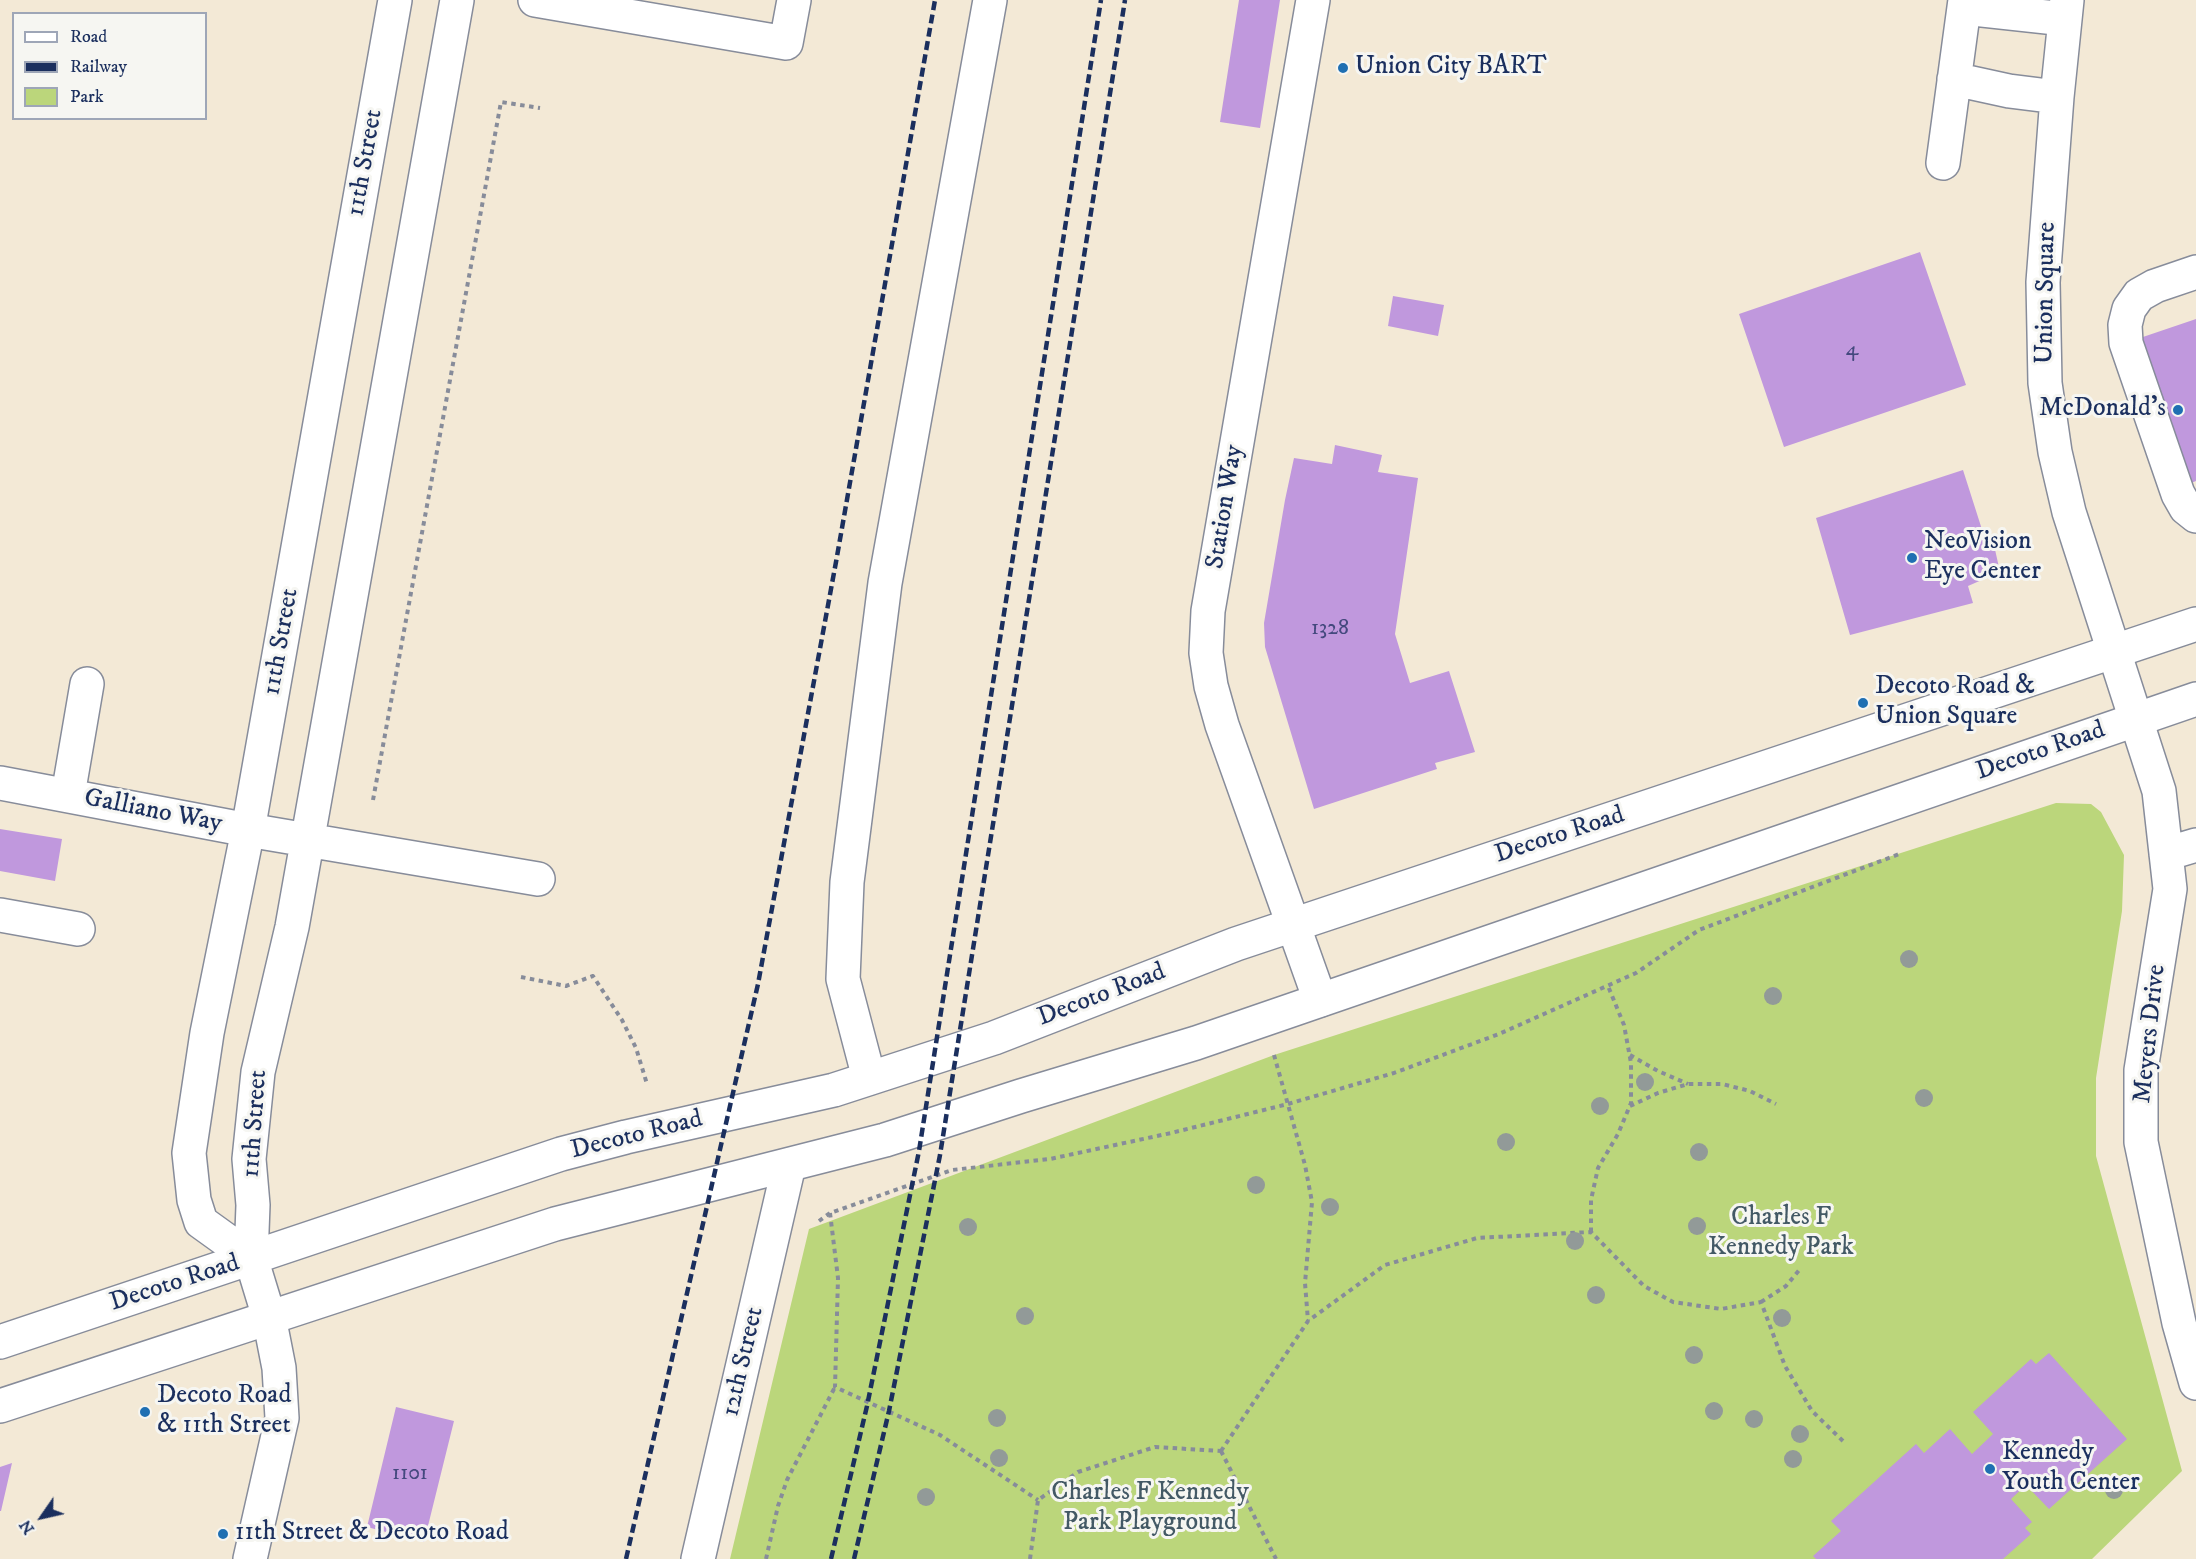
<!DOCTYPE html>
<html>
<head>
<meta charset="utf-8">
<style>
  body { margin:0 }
  #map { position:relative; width:2196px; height:1559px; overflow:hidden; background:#f3e9d6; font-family:"IM FELL DW Pica",serif }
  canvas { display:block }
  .legend { position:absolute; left:12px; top:12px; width:195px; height:108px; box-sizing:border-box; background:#f6f6f2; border:2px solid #9ea6b7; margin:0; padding:8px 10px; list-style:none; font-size:18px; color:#1b2f5e }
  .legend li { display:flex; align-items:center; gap:12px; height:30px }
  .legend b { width:30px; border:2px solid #9ea6b7 }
  .north { position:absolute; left:12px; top:1487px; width:60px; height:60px; -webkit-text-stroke:4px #f6f6f2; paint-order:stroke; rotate:236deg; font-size:16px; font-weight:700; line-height:24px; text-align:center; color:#1b2f5e }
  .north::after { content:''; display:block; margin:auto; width:21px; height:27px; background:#1b2f5e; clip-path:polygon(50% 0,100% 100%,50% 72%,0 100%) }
</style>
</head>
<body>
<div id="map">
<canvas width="2196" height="1559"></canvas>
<ul class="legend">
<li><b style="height:8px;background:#fff"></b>Road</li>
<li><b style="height:8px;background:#1b2f5e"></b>Railway</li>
<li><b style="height:16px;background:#bbd67b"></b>Park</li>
</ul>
<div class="north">N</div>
</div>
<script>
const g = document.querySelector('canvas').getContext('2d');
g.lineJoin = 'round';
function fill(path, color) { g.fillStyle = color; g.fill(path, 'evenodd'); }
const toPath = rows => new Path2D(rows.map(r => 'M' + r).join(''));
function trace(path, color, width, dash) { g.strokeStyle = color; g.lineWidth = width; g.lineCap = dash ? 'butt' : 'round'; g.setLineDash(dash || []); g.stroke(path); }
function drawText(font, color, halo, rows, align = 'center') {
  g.font = font + ' "IM FELL DW Pica",serif'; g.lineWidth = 6; g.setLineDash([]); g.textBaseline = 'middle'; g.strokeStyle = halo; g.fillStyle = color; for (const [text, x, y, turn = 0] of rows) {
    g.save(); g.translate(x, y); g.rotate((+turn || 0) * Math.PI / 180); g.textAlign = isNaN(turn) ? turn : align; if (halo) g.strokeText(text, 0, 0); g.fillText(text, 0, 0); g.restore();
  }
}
const green = toPath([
  [2056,803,2091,804,2101,812,2124,855,2122,911,2096,1078,2096,1156,2182,1471,2092,1559,730,1559,809,1229,1274,1055]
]);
const building = toPath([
  [1239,0,1280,0,1260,128,1220,122],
  [1920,252,1966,385,1784,447,1739,314],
  [1393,296,1444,305,1438,336,1388,326],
  [2196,319,2196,481,2186,485,2137,339],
  [1335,445,1382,455,1378,472,1418,478,1395,634,1410,683,1449,671,1475,752,1435,763,1437,769,1314,809,1265,647,1264,623,1285,500,1294,458,1332,464],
  [1963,470,1985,539,1994,545,2000,572,1968,586,1973,603,1850,635,1816,518],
  [0,829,62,839,55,881,0,871],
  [2049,1353,2127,1439,2049,1509,2026,1485,2011,1499,2032,1522,2025,1528,2031,1534,2003,1559,1816,1559,1813,1556,1841,1531,1831,1521,1916,1444,1924,1453,1950,1429,1972,1454,1993,1434,1973,1412,2031,1359,2036,1364],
  [396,1407,454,1421,424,1542,367,1527],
  [12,1463,1,1511,0,1511,0,1467]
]);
const path = toPath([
  [373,800,501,102,540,108],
  [521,977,566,986,593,976,622,1020,636,1048,647,1084],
  [1274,1055,1305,1165,1312,1202,1305,1283,1308,1321],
  [1630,1055,1658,1071,1688,1084],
  [1630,1106,1658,1093,1688,1084,1722,1084,1750,1091,1776,1104],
  [830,1213,838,1278,835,1387,940,1435,1038,1500],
  [819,1221,830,1213,952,1170,1050,1159,1171,1133,1288,1104,1394,1073,1499,1034,1636,973,1699,930,1902,853],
  [1591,1232,1591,1200,1598,1168,1618,1134,1631,1103,1631,1063,1624,1025,1608,986],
  [1761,1302,1786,1286,1800,1269],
  [1221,1451,1308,1321,1385,1265,1477,1238,1591,1232,1644,1286,1673,1302,1721,1309,1761,1302,1785,1366,1812,1411,1844,1442],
  [1221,1451,1276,1559],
  [766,1559,778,1506,787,1480,835,1387],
  [1030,1559,1038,1500,1078,1472,1155,1447,1221,1451]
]);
const minor = toPath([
  [535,0,786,43,794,0],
  [1313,0,1208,611,1206,653,1211,686,1222,725,1320,1000],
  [2067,0,2057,97,2043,282,2045,383,2055,452,2069,512,2159,791,2170,889,2141,1070,2141,1142,2179,1323,2196,1383],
  [1964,8,2065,19],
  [1954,79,2009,91,2057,97],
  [1943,163,1965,0],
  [2196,272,2155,286,2139,295,2129,309,2125,325,2126,343,2178,494,2186,508,2196,516],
  [0,783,248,830,538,879],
  [68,795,87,684],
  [2166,854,2196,845],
  [0,915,78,929],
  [869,1078,843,979,847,882,885,583,990,0],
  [251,1258,201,1222,194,1200,189,1153,207,1033,248,830,395,0],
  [250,1559,282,1418,279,1368,269,1317,251,1258,253,1205,249,1159,258,1072,292,927,457,0],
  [698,1559,789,1165]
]);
const major = toPath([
  [0,1342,561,1154,626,1137,834,1090,994,1038,1236,944,2196,624],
  [0,1406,555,1224,885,1140,1021,1096,1196,1043,2196,699]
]);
const rail = toPath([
  [626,1559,758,984,836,562,935,0],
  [831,1559,867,1406,919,1151,1101,0],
  [854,1559,889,1411,940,1155,1125,0]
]);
const trees = [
  [1909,959],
  [1773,996],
  [1645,1082],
  [1924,1098],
  [1600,1106],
  [1506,1142],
  [1699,1152],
  [1256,1185],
  [1330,1207],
  [1697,1226],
  [968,1227],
  [1575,1241],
  [1596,1295],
  [1025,1316],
  [1782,1318],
  [1694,1355],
  [1714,1411],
  [997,1418],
  [1754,1419],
  [1800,1434],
  [999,1458],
  [1793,1459],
  [2114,1490],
  [926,1497]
];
const markers = [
  [1343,68,6,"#1f6fb2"],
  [2178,410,6,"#1f6fb2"],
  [1912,558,6,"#1f6fb2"],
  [1863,703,6,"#1f6fb2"],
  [145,1412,6,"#1f6fb2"],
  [1990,1469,6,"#1f6fb2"],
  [223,1534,6,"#1f6fb2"]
];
const numberNames = [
  ["4",1852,350],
  ["1328",1330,629],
  ["1101",410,1474]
];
const poiNames = [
  ["Union City BART",1355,68],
  ["McDonald's",2166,410,"right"],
  ["NeoVision",1924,543],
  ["Eye Center",1924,573],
  ["Decoto Road &",1875,688],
  ["Union Square",1875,718],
  ["Decoto Road",157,1397],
  ["& 11th Street",157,1427],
  ["Kennedy",2002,1454],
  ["Youth Center",2002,1484],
  ["11th Street & Decoto Road",235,1534]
];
const streetNames = [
  ["11th Street",366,163,-80],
  ["Union Square",2047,293,-89],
  ["Station Way",1226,507,-81],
  ["11th Street",282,642,-80],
  ["Decoto Road",2041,752,-19],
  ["Galliano Way",153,812,11],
  ["Decoto Road",1560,836,-18],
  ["Decoto Road",1102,996,-21],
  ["Meyers Drive",2151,1034,-84],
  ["11th Street",256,1124,-86],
  ["Decoto Road",637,1136,-14],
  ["Decoto Road",175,1284,-18],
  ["12th Street",744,1362,-77]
];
const parkNames = [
  ["Charles F",1781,1219],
  ["Kennedy Park",1781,1249],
  ["Charles F Kennedy",1150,1494],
  ["Park Playground",1150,1524]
];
fill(green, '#bbd67b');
fill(building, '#c098dd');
trace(minor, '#878c9a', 36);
trace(major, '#878c9a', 36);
trace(path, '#878c9a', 4, [4.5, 4.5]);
trace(minor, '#fff', 33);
trace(major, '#fff', 33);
trace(rail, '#1b2f5e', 4.5, [9, 4.5]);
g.fillStyle = '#929a98';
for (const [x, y] of trees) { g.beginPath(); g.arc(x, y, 9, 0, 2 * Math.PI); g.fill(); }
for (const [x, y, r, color] of markers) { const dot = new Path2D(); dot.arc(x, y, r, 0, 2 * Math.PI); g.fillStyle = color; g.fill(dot); trace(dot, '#f6f6f2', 2); }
drawText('22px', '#44497e', null, numberNames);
drawText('26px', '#1b2f5e', '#f6f6f2', poiNames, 'left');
drawText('26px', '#1b2f5e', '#f6f6f2', streetNames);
drawText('26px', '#435965', '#f6f6f2', parkNames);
</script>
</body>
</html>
